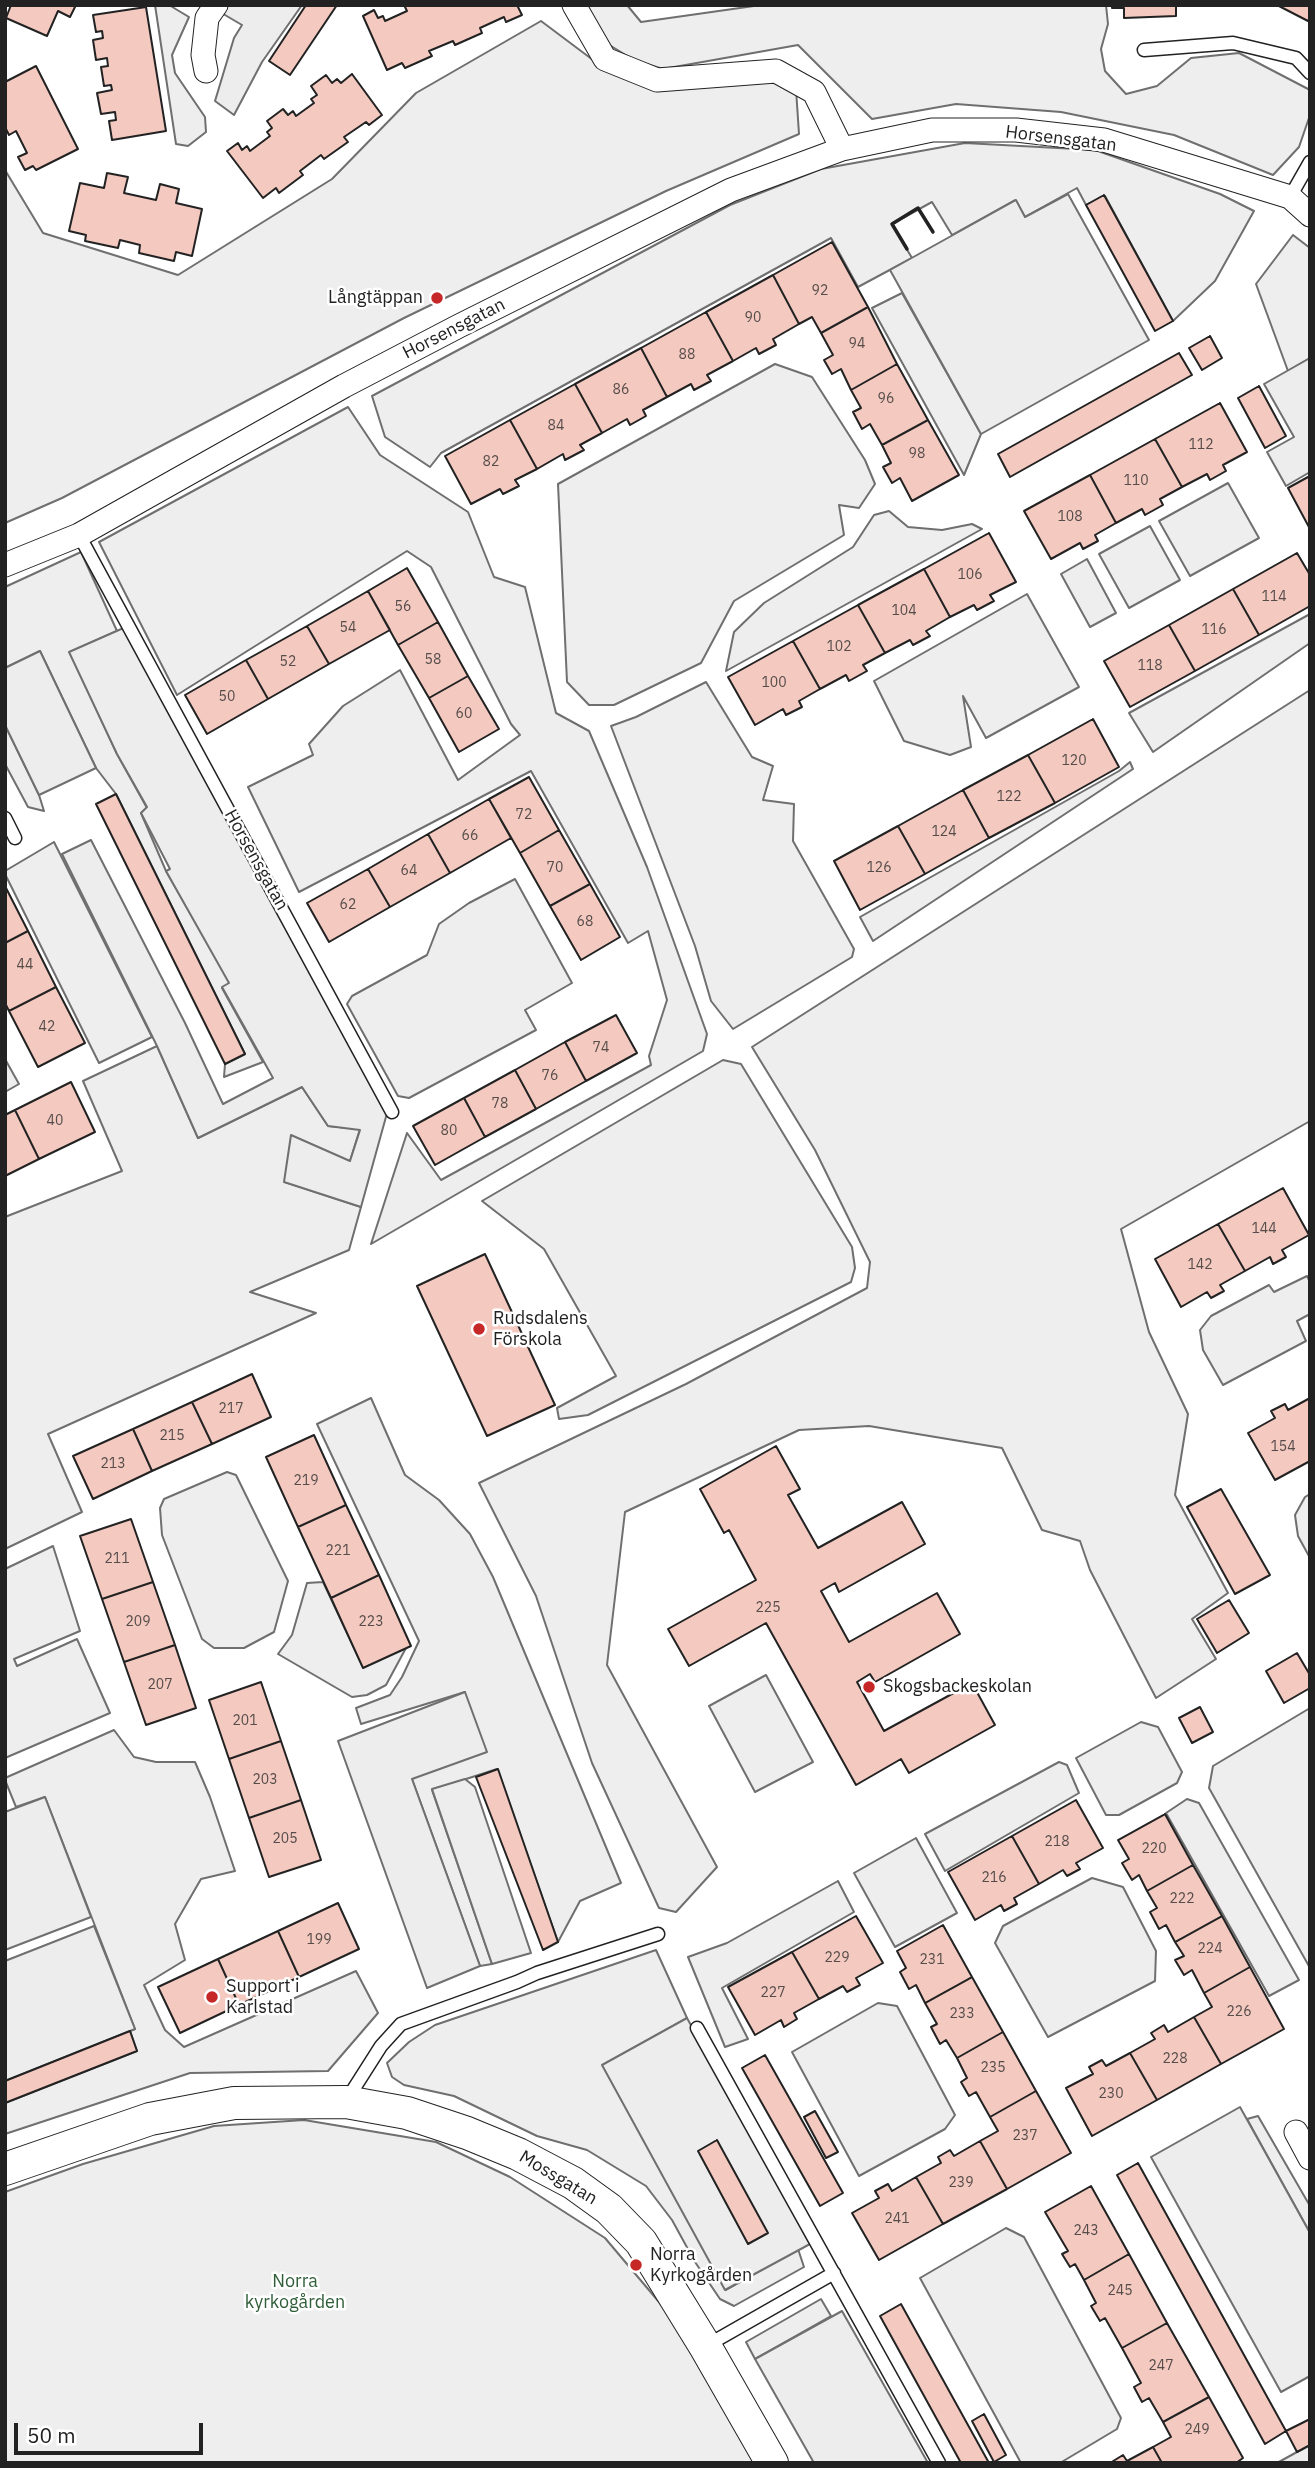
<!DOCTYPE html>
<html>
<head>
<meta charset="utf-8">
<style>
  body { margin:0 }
  #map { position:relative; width:1315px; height:2468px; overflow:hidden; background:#fff; font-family:"IBM Plex Sans",sans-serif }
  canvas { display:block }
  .frame { position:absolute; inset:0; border:7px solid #222; pointer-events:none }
  .scale { position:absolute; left:14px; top:2423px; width:189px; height:32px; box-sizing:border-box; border:4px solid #222; border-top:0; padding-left:9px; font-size:21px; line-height:24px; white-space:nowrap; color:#222; -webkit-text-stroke:5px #fff; paint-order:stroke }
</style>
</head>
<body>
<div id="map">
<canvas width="1315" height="2468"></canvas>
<div class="frame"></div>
<div class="scale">50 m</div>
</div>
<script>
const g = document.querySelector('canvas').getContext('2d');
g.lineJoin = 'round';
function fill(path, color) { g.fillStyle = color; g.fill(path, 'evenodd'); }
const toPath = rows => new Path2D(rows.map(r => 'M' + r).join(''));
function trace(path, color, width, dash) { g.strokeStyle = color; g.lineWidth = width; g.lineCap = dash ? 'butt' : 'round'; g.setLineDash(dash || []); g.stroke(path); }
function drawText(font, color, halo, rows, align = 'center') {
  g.font = font + ' "IBM Plex Sans",sans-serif'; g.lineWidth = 5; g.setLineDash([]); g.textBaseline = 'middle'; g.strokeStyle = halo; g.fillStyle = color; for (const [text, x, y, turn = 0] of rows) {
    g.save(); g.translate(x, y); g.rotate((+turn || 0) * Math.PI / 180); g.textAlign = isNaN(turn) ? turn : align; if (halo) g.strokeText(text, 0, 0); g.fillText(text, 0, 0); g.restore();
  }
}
const green = toPath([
  [155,5,169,5,189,17,172,55,175,73,205,117,206,132,188,146,176,144,155,5],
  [585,5,627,5,641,22,761,5,1106,5,1108,24,1101,49,1105,71,1126,94,1157,86,1191,58,1239,53,1310,90,1310,115,1299,147,1273,175,1174,135,1061,112,956,104,872,119,798,45,663,69,634,60,606,43,585,5],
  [541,21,593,60,648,87,795,74,799,134,666,191,404,318,62,498,5,523,5,170,43,233,178,275,332,179,416,93,541,21],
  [965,143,1095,150,1220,194,1254,211,1215,281,1173,321,1105,196,1086,205,1077,188,1025,217,1015,200,952,235,932,202,892,224,912,258,858,287,831,238,441,453,430,467,385,437,372,396,730,205,821,169,965,143],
  [1293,235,1310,248,1310,358,1288,371,1256,284,1293,235],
  [902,293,981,434,964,475,872,308,902,293],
  [775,364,812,377,865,460,875,484,859,508,839,505,844,535,734,601,701,663,614,705,589,705,567,682,558,484,775,364],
  [348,407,380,455,468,512,494,577,525,587,556,713,589,731,647,867,707,1034,703,1051,371,1244,407,1133,441,1180,651,1065,649,1056,667,1000,648,931,628,943,531,771,299,892,248,787,313,755,309,744,343,706,400,670,458,780,520,735,511,724,431,567,407,551,177,695,99,542,348,407],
  [1228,483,1259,538,1190,576,1159,521,1228,483],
  [889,511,908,527,942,530,972,524,982,529,726,671,734,632,764,603,853,547,874,515,889,511],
  [1150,526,1180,580,1129,608,1099,554,1150,526],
  [81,552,117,631,70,652,117,754,147,808,141,813,166,871,230,983,222,988,263,1062,224,1077,225,1064,245,1054,116,794,96,768,40,651,5,668,5,587,81,552],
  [1087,559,1116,613,1090,627,1061,574,1087,559],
  [1027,594,1079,687,986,738,963,696,971,747,950,755,904,741,874,681,1027,594],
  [1310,614,1310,643,1153,752,1129,713,1310,614],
  [706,682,752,757,773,766,763,800,794,804,793,841,854,949,852,957,733,1029,711,1001,695,946,611,726,636,717,706,682],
  [1310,690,1310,1121,1121,1229,1149,1332,1188,1414,1175,1495,1228,1593,1192,1619,1216,1659,1156,1698,1090,1570,1080,1541,1042,1530,1002,1448,869,1426,799,1430,625,1512,607,1665,717,1867,676,1912,659,1908,592,1763,536,1596,479,1483,686,1384,867,1288,870,1262,815,1150,752,1047,1310,690],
  [5,725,39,795,44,811,28,807,5,764,5,725],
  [1130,762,1133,769,873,941,860,917,1119,771,1130,762],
  [54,842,152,1037,99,1063,5,874,5,871,54,842],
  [515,879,572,983,525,1010,536,1030,409,1098,398,1096,347,1004,352,996,427,955,439,924,469,903,515,879],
  [157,1046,198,1138,302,1087,328,1126,360,1129,350,1161,285,1182,361,1207,349,1250,250,1292,316,1313,48,1434,82,1512,5,1549,5,1217,122,1171,83,1081,157,1046],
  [5,1059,19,1084,5,1092,5,1059],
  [723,1060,741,1064,852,1247,855,1268,851,1282,588,1415,559,1419,557,1408,616,1376,544,1249,482,1201,723,1060],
  [1307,1276,1310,1282,1310,1314,1297,1321,1306,1341,1223,1385,1203,1350,1200,1330,1211,1316,1269,1285,1274,1292,1307,1276],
  [371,1398,405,1475,439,1500,470,1534,493,1577,621,1883,580,1901,558,1942,497,1769,432,1790,492,1964,480,1966,412,1779,465,1692,361,1724,356,1708,390,1695,402,1677,419,1641,317,1424,371,1398],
  [227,1472,236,1475,288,1581,274,1632,244,1648,214,1648,202,1639,162,1535,160,1508,164,1499,227,1472],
  [1310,1494,1310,1558,1298,1536,1295,1515,1305,1497,1310,1494],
  [53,1546,80,1631,14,1659,17,1666,77,1639,110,1713,5,1758,5,1569,53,1546],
  [323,1582,363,1667,406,1648,386,1685,367,1695,352,1697,278,1654,292,1635,307,1583,323,1582],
  [766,1675,813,1762,755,1792,709,1706,766,1675],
  [1310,1708,1310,1968,1209,1788,1213,1766,1310,1708],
  [1141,1722,1158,1727,1182,1772,1177,1783,1119,1815,1106,1815,1076,1758,1141,1722],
  [114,1730,134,1757,156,1762,195,1762,210,1797,235,1871,201,1879,175,1924,185,1960,144,1985,165,2030,184,2047,356,1971,378,2013,328,2071,190,2073,5,2134,5,2103,137,2051,130,2031,135,2029,45,1797,16,1807,5,1780,5,1778,114,1730],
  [1059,1762,1067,1765,1079,1793,945,1871,925,1834,1059,1762],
  [1187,1799,1199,1803,1299,1980,1269,1996,1166,1813,1187,1799],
  [916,1838,957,1913,895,1947,854,1873,916,1838],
  [1092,1878,1123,1887,1156,1951,1155,1981,1048,2037,995,1943,1003,1926,1092,1878],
  [838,1881,854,1912,722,1988,748,2039,725,2047,688,1957,727,1943,838,1881],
  [656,1950,687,2018,603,2065,726,2290,798,2249,804,2267,734,2306,720,2299,695,2262,672,2220,646,2186,587,2150,537,2136,454,2096,404,2085,392,2077,387,2063,409,2042,435,2025,656,1950],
  [878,2003,897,2006,955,2115,945,2129,859,2176,792,2052,878,2003],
  [1258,2116,1310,2206,1310,2233,1247,2119,1258,2116],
  [304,2120,436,2142,510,2177,605,2238,686,2334,760,2463,5,2463,5,2192,83,2164,214,2126,304,2120],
  [1006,2228,1024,2237,1121,2418,1117,2429,1060,2463,1021,2463,920,2278,1006,2228],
  [821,2299,831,2316,755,2359,746,2342,821,2299],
  [1310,2445,1310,2463,1277,2463,1297,2452,1310,2445]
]);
const parking = toPath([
  [208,5,302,5,262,62,234,115,215,101,234,38,242,25,208,5],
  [1068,194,1149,340,981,434,890,270,1016,200,1025,217,1068,194],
  [1310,358,1310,472,1286,486,1267,452,1294,437,1264,384,1310,358],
  [128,626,389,1106,361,1207,284,1182,291,1135,350,1161,360,1130,328,1126,302,1087,198,1138,157,1046,62,854,91,840,185,1023,223,1104,273,1078,222,987,229,983,166,871,170,869,141,813,147,807,117,754,69,652,128,626],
  [40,651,96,768,39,795,5,725,5,668,40,651],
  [465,1692,487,1752,412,1779,480,1966,427,1988,338,1741,465,1692],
  [465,1779,475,1787,531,1953,492,1964,432,1789,465,1779],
  [45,1797,91,1917,5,1950,5,1812,45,1797],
  [94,1926,135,2029,5,2081,5,1961,94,1926],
  [687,2018,810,2244,725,2290,602,2065,687,2018],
  [1240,2107,1310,2233,1310,2376,1281,2392,1151,2157,1240,2107],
  [842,2311,928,2463,814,2463,755,2359,842,2311]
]);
const building = toPath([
  [11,5,76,5,70,17,58,11,47,36,6,18,11,5],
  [306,5,337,5,290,75,269,61,306,5],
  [408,5,517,5,522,15,506,22,504,17,480,28,482,33,455,45,453,41,429,51,432,56,405,68,402,63,387,70,363,16,374,10,378,18,383,16,385,21,407,11,405,7,408,5],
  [1112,5,1176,5,1176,16,1124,18,1124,8,1112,8,1112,5],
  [1277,5,1310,5,1310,18,1308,21,1277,5],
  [146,7,166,131,112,140,109,121,116,120,115,112,101,114,97,93,112,90,111,85,104,86,101,67,108,66,107,58,96,60,93,40,103,38,102,31,96,32,93,15,146,7],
  [36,66,78,149,36,170,33,166,25,170,18,157,27,153,16,131,9,135,5,127,5,82,36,66],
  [352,74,382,115,369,125,366,122,344,137,348,142,324,159,321,155,300,171,303,175,279,193,276,188,263,198,227,151,238,143,242,150,247,146,250,151,270,136,267,132,272,128,267,121,283,109,288,115,293,111,296,116,314,103,311,99,317,95,311,86,326,75,332,83,337,79,341,83,352,74],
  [107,173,128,177,124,193,156,200,160,184,179,189,176,203,202,209,192,256,176,252,174,261,139,253,140,245,120,240,118,248,85,241,86,235,69,231,80,183,104,188,107,173],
  [1104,195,1173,321,1155,331,1086,205,1104,195],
  [832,242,868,307,821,333,812,317,799,324,773,275,832,242],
  [773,275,799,324,773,339,776,345,759,354,756,348,733,361,706,312,773,275],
  [868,307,897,364,851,390,841,369,832,374,824,360,833,355,821,333,868,307],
  [706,312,733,361,707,375,711,381,694,390,691,384,667,397,641,348,706,312],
  [1210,336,1222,358,1202,370,1189,348,1210,336],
  [641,348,667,397,643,410,646,416,630,425,627,419,602,433,575,384,641,348],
  [1179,353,1192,375,1010,477,998,454,1179,353],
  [897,364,928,420,882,445,870,424,862,429,853,412,861,408,851,390,897,364],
  [575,384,602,433,580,445,584,450,565,460,563,454,537,469,510,420,575,384],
  [1259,386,1286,436,1265,448,1238,398,1259,386],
  [1220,403,1247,452,1223,465,1226,471,1210,480,1207,474,1182,487,1155,439,1220,403],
  [510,420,537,469,515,480,519,486,503,494,500,489,471,504,445,456,510,420],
  [928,420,959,475,912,501,900,478,892,483,883,467,891,463,882,445,928,420],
  [1155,439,1182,487,1160,499,1163,505,1145,515,1142,509,1116,523,1090,475,1155,439],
  [1090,475,1116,523,1095,535,1098,541,1083,549,1080,543,1051,559,1024,511,1090,475],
  [1308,477,1310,480,1310,529,1288,488,1308,477],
  [989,533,1016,582,990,595,994,601,977,610,974,605,950,617,924,569,989,533],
  [1297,553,1310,575,1310,606,1259,635,1233,589,1297,553],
  [407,568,438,622,398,645,368,591,407,568],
  [924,569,950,617,926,631,930,636,913,645,910,640,885,653,858,605,924,569],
  [1233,589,1259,635,1195,671,1169,625,1233,589],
  [368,591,390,630,329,664,307,626,368,591],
  [858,605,885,653,863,665,867,671,849,681,846,675,820,689,793,641,858,605],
  [438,622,468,676,429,698,398,645,438,622],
  [1169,625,1195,671,1130,707,1104,661,1169,625],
  [307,626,329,664,268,699,246,660,307,626],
  [793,641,820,689,799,701,802,707,786,715,783,709,755,725,728,677,793,641],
  [246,660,268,699,207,734,185,695,246,660],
  [468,676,499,729,459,752,429,698,468,676],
  [1093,719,1119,767,1055,803,1028,755,1093,719],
  [1028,755,1055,803,989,838,963,790,1028,755],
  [529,777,559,830,520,853,489,799,529,777],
  [963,790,989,838,925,874,898,826,963,790],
  [116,794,245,1054,225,1064,96,804,116,794],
  [489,799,511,838,450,873,428,834,489,799],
  [898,826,925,874,860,910,834,861,898,826],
  [559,830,590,884,550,906,520,853,559,830],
  [428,834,450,873,390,907,368,869,428,834],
  [368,869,390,907,329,942,307,903,368,869],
  [590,884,620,937,581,960,550,906,590,884],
  [5,886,28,931,5,943,5,886],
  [28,931,56,987,9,1011,5,1003,5,943,28,931],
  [56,987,85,1043,38,1067,9,1011,56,987],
  [616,1015,637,1053,586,1081,565,1042,616,1015],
  [565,1042,586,1081,536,1109,515,1070,565,1042],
  [515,1070,536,1109,485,1137,464,1098,515,1070],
  [71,1082,95,1132,39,1159,15,1110,71,1082],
  [464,1098,485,1137,435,1165,413,1126,464,1098],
  [15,1110,39,1159,5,1176,5,1115,15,1110],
  [1283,1188,1309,1235,1282,1250,1286,1257,1273,1264,1270,1257,1245,1271,1218,1224,1283,1188],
  [1218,1224,1245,1271,1220,1285,1224,1291,1211,1298,1207,1292,1181,1307,1155,1259,1218,1224],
  [485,1254,555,1405,487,1436,417,1286,485,1254],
  [252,1374,271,1417,212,1444,192,1402,252,1374],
  [1310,1398,1310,1461,1275,1480,1248,1433,1275,1418,1271,1411,1285,1404,1288,1410,1310,1398],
  [192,1402,212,1444,152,1471,133,1429,192,1402],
  [133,1429,152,1471,93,1499,73,1456,133,1429],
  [314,1435,346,1505,298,1527,266,1457,314,1435],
  [776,1446,800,1489,788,1495,818,1548,902,1502,925,1544,839,1592,835,1583,821,1591,849,1642,937,1593,960,1634,875,1682,870,1674,857,1682,884,1731,972,1683,995,1725,909,1773,901,1759,856,1785,766,1623,689,1666,668,1629,756,1580,729,1530,724,1533,700,1489,776,1446],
  [1221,1489,1270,1575,1235,1594,1187,1507,1221,1489],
  [346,1505,379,1575,331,1598,298,1527,346,1505],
  [131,1519,153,1582,102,1599,80,1536,131,1519],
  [379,1575,411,1646,363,1668,331,1598,379,1575],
  [153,1582,175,1645,124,1662,102,1599,153,1582],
  [1229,1600,1249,1633,1217,1653,1197,1619,1229,1600],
  [175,1645,196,1708,146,1725,124,1662,175,1645],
  [1297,1653,1310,1675,1310,1688,1284,1703,1266,1671,1297,1653],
  [261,1682,281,1741,229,1759,209,1700,261,1682],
  [1200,1707,1213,1732,1192,1743,1179,1718,1200,1707],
  [281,1741,301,1800,249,1818,229,1759,281,1741],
  [498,1769,558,1942,543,1950,476,1777,498,1769],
  [301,1800,321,1860,269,1877,249,1818,301,1800],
  [1076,1800,1103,1848,1076,1863,1080,1869,1067,1876,1063,1870,1039,1884,1012,1836,1076,1800],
  [1165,1814,1193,1865,1147,1891,1139,1875,1132,1880,1122,1863,1129,1859,1118,1840,1165,1814],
  [1012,1836,1039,1884,1014,1898,1017,1904,1004,1911,1001,1905,975,1920,948,1872,1012,1836],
  [1193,1865,1222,1916,1175,1942,1166,1925,1159,1929,1150,1912,1157,1908,1147,1891,1193,1865],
  [338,1903,359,1949,299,1977,278,1931,338,1903],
  [856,1916,883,1963,856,1978,860,1985,847,1992,843,1986,819,1999,792,1952,856,1916],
  [1222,1916,1250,1967,1204,1993,1192,1970,1184,1975,1175,1960,1184,1956,1175,1942,1222,1916],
  [943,1925,972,1977,925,2003,916,1985,909,1989,900,1972,906,1968,897,1951,943,1925],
  [278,1931,299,1977,239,2005,218,1959,278,1931],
  [792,1952,819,1999,794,2013,797,2019,784,2027,781,2020,755,2035,728,1987,792,1952],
  [218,1959,239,2005,180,2033,158,1987,218,1959],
  [1250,1967,1284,2029,1221,2064,1194,2017,1212,2007,1204,1993,1250,1967],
  [972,1977,1003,2032,957,2058,946,2040,940,2044,931,2027,937,2024,925,2003,972,1977],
  [1194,2017,1221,2064,1157,2100,1130,2053,1155,2039,1151,2033,1164,2025,1168,2032,1194,2017],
  [130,2031,137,2051,5,2103,5,2081,130,2031],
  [1003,2032,1036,2091,990,2117,976,2092,969,2096,961,2082,967,2078,957,2058,1003,2032],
  [1130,2053,1157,2100,1092,2136,1066,2088,1093,2074,1089,2067,1102,2060,1106,2066,1130,2053],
  [765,2055,843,2193,820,2206,742,2068,765,2055],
  [1036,2091,1071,2153,1007,2189,980,2141,998,2131,990,2117,1036,2091],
  [815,2111,838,2152,826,2158,804,2117,815,2111],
  [717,2140,768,2233,748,2244,698,2151,717,2140],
  [980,2141,1007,2189,943,2224,916,2177,941,2163,938,2157,950,2150,954,2156,980,2141],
  [1138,2163,1286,2431,1265,2444,1117,2175,1138,2163],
  [916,2177,943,2224,879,2260,852,2213,879,2198,875,2191,888,2184,892,2191,916,2177],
  [1091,2186,1129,2254,1084,2280,1075,2264,1070,2267,1062,2254,1068,2251,1045,2212,1091,2186],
  [1129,2254,1167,2323,1122,2348,1105,2318,1100,2321,1091,2306,1096,2303,1084,2280,1129,2254],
  [901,2304,989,2463,961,2463,880,2316,901,2304],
  [1167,2323,1209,2397,1163,2422,1149,2398,1142,2402,1134,2387,1141,2383,1122,2348,1167,2323],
  [1209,2397,1243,2458,1236,2463,1162,2463,1153,2447,1171,2437,1163,2422,1209,2397],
  [984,2414,1006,2455,994,2462,972,2421,984,2414],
  [1310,2419,1310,2445,1297,2452,1286,2431,1310,2419],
  [1153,2447,1162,2463,1110,2463,1123,2455,1127,2461,1153,2447]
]);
const lane = toPath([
  [1144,50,1233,43,1296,58,1310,73],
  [1290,197,1310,162],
  [79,535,392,1112],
  [5,818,15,838],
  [697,2028,939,2463],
  [346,2101,381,2046,401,2024,517,1982,537,1973,658,1934],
  [706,2346,834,2273]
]);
const street = toPath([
  [574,5,605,59,657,80,776,71,814,92,842,149],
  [206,71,203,55,207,18,216,5],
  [5,565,79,535,344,386,459,326,731,190,842,149,932,130,1016,130,1104,140,1290,197,1310,215],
  [1296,2132,1310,2158]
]);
const secondary = toPath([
  [5,2169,150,2119,234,2103,346,2102,407,2113,467,2133,518,2154,573,2183,609,2209,641,2242,705,2346,772,2463]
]);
const wall = toPath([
  [907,249,892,224,918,208,933,232]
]);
const markers = [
  [437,298,7,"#c62828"],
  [479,1329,7,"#c62828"],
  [869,1687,7,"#c62828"],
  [212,1997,7,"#c62828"],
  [636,2265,7,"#c62828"]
];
const numberNames = [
  ["92",820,291],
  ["90",753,318],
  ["94",857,344],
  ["88",687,355],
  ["86",621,390],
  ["96",886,399],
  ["84",556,426],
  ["112",1201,445],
  ["98",917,454],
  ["82",491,462],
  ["110",1136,481],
  ["108",1070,517],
  ["106",970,575],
  ["114",1274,597],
  ["56",403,607],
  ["104",904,611],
  ["54",348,628],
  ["116",1214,630],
  ["102",839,647],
  ["58",433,660],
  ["52",288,662],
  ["118",1150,666],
  ["100",774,683],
  ["50",227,697],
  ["60",464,714],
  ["120",1074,761],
  ["122",1009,797],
  ["72",524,815],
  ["124",944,832],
  ["66",470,836],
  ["70",555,868],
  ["126",879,868],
  ["64",409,871],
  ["62",348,905],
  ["68",585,922],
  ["44",25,965],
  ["42",47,1027],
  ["74",601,1048],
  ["76",550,1076],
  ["78",500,1104],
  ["40",55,1121],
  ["80",449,1131],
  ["144",1264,1229],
  ["142",1200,1265],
  ["217",231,1409],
  ["215",172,1436],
  ["154",1283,1447],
  ["213",113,1464],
  ["219",306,1481],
  ["221",338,1551],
  ["211",117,1559],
  ["225",768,1608],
  ["209",138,1622],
  ["223",371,1622],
  ["207",160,1685],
  ["201",245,1721],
  ["203",265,1780],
  ["205",285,1839],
  ["218",1057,1842],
  ["220",1154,1849],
  ["216",994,1878],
  ["222",1182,1899],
  ["199",319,1940],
  ["224",1210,1949],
  ["229",837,1958],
  ["231",932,1960],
  ["227",773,1993],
  ["226",1239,2012],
  ["233",962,2014],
  ["228",1175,2059],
  ["235",993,2068],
  ["230",1111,2094],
  ["237",1025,2136],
  ["239",961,2183],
  ["241",897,2219],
  ["243",1086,2231],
  ["245",1120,2291],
  ["247",1161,2366],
  ["249",1197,2430]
];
const streetNames = [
  ["Horsensgatan",1061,139,7],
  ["Horsensgatan",454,329,-27],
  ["Horsensgatan",256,860,61],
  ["Mossgatan",558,2178,31]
];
const poiNames = [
  ["Långtäppan",423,298,"right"],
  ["Rudsdalens",493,1319],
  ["Förskola",493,1340],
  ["Skogsbackeskolan",883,1687],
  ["Support i",226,1987],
  ["Karlstad",226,2008],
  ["Norra",650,2255],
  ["Kyrkogården",650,2276]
];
const parkNames = [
  ["Norra",295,2282],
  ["kyrkogården",295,2303]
];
fill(green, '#eee');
trace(green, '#6f6f6f', 2);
fill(parking, '#ededed');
trace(parking, '#6f6f6f', 2);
fill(building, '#f3c9c0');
trace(building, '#222', 2);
trace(lane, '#222', 15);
trace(street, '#222', 25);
trace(secondary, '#222', 34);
trace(lane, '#fff', 12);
trace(street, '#fff', 23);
trace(secondary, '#fff', 32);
trace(wall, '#222', 3.5);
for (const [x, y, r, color] of markers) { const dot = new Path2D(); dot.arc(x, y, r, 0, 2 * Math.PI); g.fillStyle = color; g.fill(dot); trace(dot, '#fff', 2.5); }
drawText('14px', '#564c4a', null, numberNames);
drawText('18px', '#222', '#fff', streetNames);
drawText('18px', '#222', '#fff', poiNames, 'left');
drawText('18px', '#2f5e38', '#fff', parkNames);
</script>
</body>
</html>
